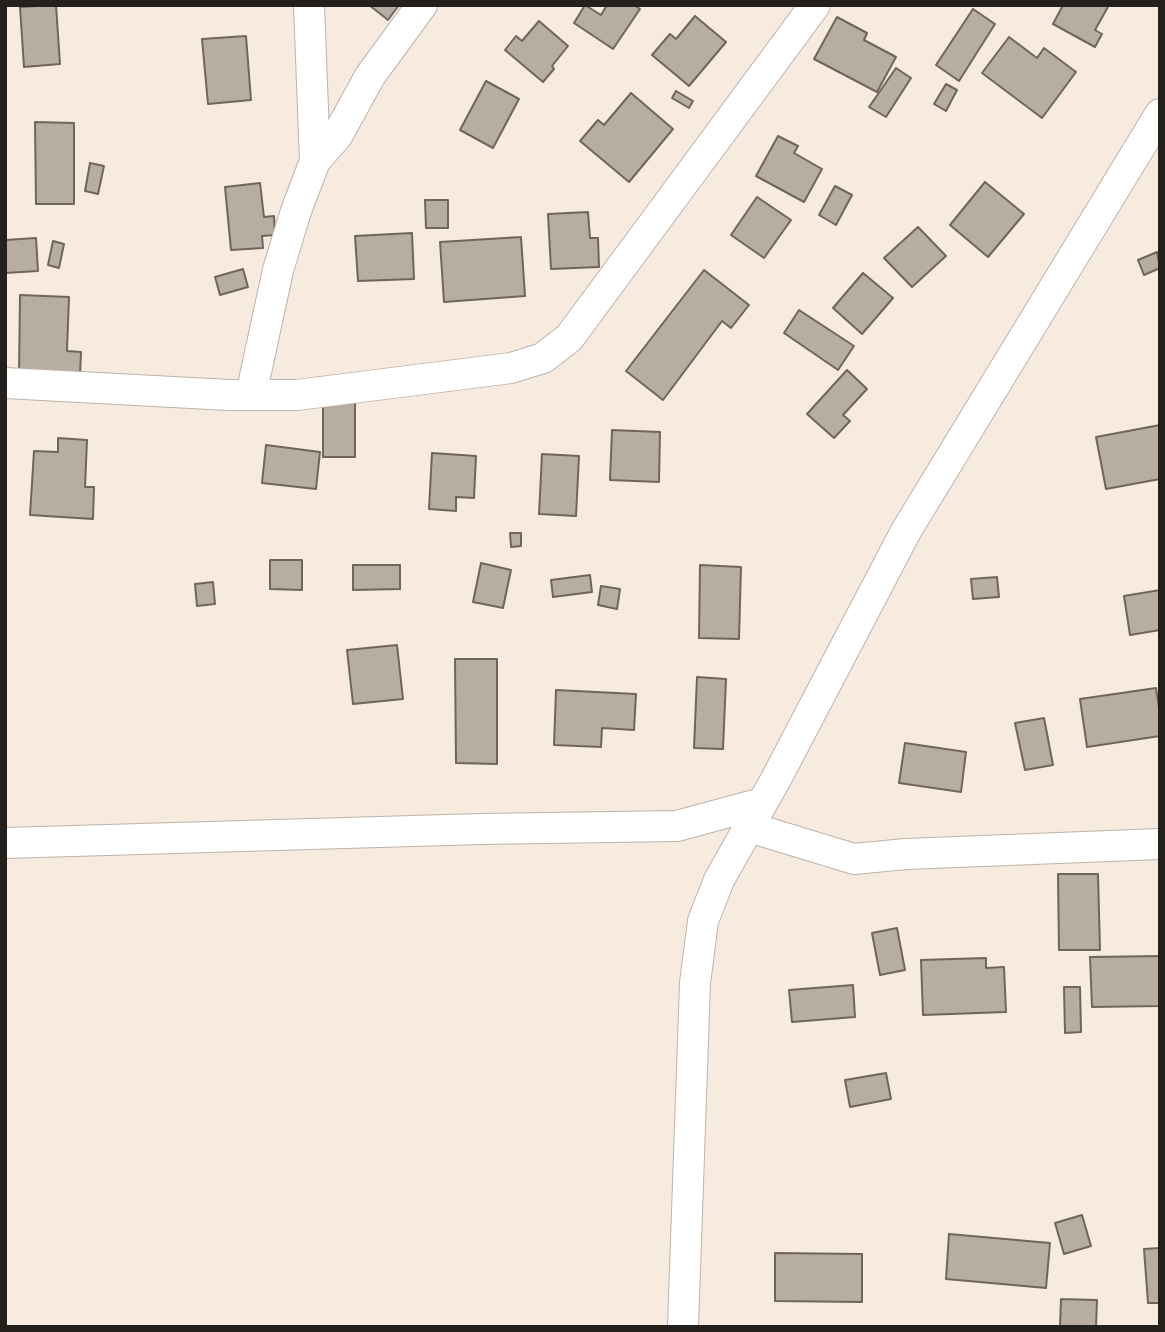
<!DOCTYPE html>
<html>
<head>
<meta charset="utf-8">
<style>
  body { margin:0 }
  #map { position:relative; width:1165px; height:1332px; overflow:hidden; background:#f7ebe0; font-family:Merriweather,serif }
  canvas { display:block }
  .frame { position:absolute; inset:0; border:7px solid #24201c; pointer-events:none }
</style>
</head>
<body>
<div id="map">
<canvas width="1165" height="1332"></canvas>
<div class="frame"></div>
</div>
<script>
const g = document.querySelector('canvas').getContext('2d');
g.lineJoin = 'round';
function fill(path, color) { g.fillStyle = color; g.fill(path, 'evenodd'); }
const toPath = rows => new Path2D(rows.map(r => 'M' + r).join(''));
function trace(path, color, width, dash) { g.strokeStyle = color; g.lineWidth = width; g.lineCap = dash ? 'butt' : 'round'; g.setLineDash(dash || []); g.stroke(path); }
const building = toPath([
  [56,5,60,64,24,67,20,7,56,5],
  [369,5,399,5,388,20,369,5],
  [585,5,601,15,607,5,634,5,640,9,613,49,574,23,585,5],
  [1063,5,1109,5,1095,30,1102,34,1095,47,1053,24,1063,5],
  [973,9,995,24,959,81,936,65,973,9],
  [695,16,726,42,689,86,652,55,670,34,676,39,695,16],
  [837,17,867,33,864,40,896,57,877,92,814,59,837,17],
  [539,21,568,46,552,66,554,69,543,82,505,50,516,36,522,41,539,21],
  [246,36,251,100,208,104,202,39,246,36],
  [1009,37,1037,58,1044,48,1076,72,1042,118,982,73,1009,37],
  [896,68,911,78,886,117,869,107,896,68],
  [486,81,519,99,493,148,460,130,486,81],
  [946,84,957,90,946,111,934,104,946,84],
  [676,91,693,101,689,108,672,98,676,91],
  [631,93,673,129,629,182,580,141,598,120,604,125,631,93],
  [35,122,74,123,74,204,36,204,35,122],
  [778,136,798,146,794,153,822,169,804,202,756,176,778,136],
  [90,163,104,166,98,194,85,191,90,163],
  [985,182,1024,214,988,257,950,225,985,182],
  [260,183,264,217,274,216,275,235,262,236,263,248,231,250,225,187,260,183],
  [835,186,852,195,836,225,819,215,835,186],
  [757,197,791,220,764,258,731,235,757,197],
  [425,200,448,200,448,228,426,228,425,200],
  [588,212,590,238,598,238,599,267,551,269,548,214,588,212],
  [918,227,946,256,912,287,884,258,918,227],
  [412,233,414,279,358,281,355,236,412,233],
  [521,237,525,296,444,302,440,242,521,237],
  [36,238,38,271,5,273,5,240,36,238],
  [53,241,64,244,59,268,48,265,53,241],
  [1157,252,1160,268,1144,275,1138,260,1157,252],
  [243,269,248,287,220,295,215,277,243,269],
  [704,270,749,305,731,328,722,321,663,400,626,371,704,270],
  [863,273,893,298,862,334,833,308,863,273],
  [20,295,69,297,67,351,81,352,80,375,19,374,20,295],
  [799,310,854,346,838,370,784,333,799,310],
  [847,370,867,389,843,415,850,421,834,438,807,414,847,370],
  [323,399,355,400,355,457,323,457,323,399],
  [1160,425,1160,479,1106,489,1096,437,1160,425],
  [612,430,660,432,659,482,610,480,612,430],
  [58,438,87,440,85,487,94,487,93,519,30,515,34,451,58,452,58,438],
  [266,445,320,452,316,489,262,483,266,445],
  [432,453,476,456,474,498,456,497,456,511,429,509,432,453],
  [542,454,579,456,576,516,539,514,542,454],
  [510,533,521,533,521,546,511,547,510,533],
  [270,560,302,560,302,590,270,589,270,560],
  [481,563,511,570,503,608,473,602,481,563],
  [353,565,400,565,400,589,353,590,353,565],
  [700,565,741,567,739,639,699,638,700,565],
  [590,575,592,592,553,597,551,580,590,575],
  [997,577,999,597,973,599,971,579,997,577],
  [213,582,215,604,197,606,195,584,213,582],
  [601,586,620,589,617,609,598,605,601,586],
  [1160,590,1160,630,1130,635,1124,596,1160,590],
  [397,645,403,699,353,704,347,650,397,645],
  [455,659,497,659,497,764,456,763,455,659],
  [697,677,726,679,723,749,694,748,697,677],
  [1156,688,1160,714,1160,736,1087,747,1080,699,1156,688],
  [556,690,636,694,634,730,602,728,601,747,554,745,556,690],
  [1044,718,1053,765,1025,770,1015,723,1044,718],
  [905,743,966,752,961,792,899,783,905,743],
  [1058,874,1098,874,1100,950,1059,950,1058,874],
  [897,928,905,970,880,975,872,933,897,928],
  [1160,956,1160,1006,1092,1007,1090,957,1160,956],
  [986,958,986,968,1004,967,1006,1012,923,1015,921,960,986,958],
  [853,985,855,1017,792,1022,789,990,853,985],
  [1064,987,1080,987,1081,1032,1065,1033,1064,987],
  [886,1073,891,1099,850,1107,845,1080,886,1073],
  [1082,1215,1091,1246,1064,1254,1055,1223,1082,1215],
  [949,1234,1050,1243,1046,1288,946,1279,949,1234],
  [1160,1248,1160,1303,1148,1303,1144,1249,1160,1248],
  [775,1253,862,1254,862,1302,775,1301,775,1253],
  [1061,1299,1097,1300,1096,1327,1060,1327,1061,1299]
]);
const minor = toPath([
  [309,5,315,161],
  [5,383,229,395,297,395,511,368,543,358,569,338,815,5],
  [251,395,278,270,296,211,315,161,337,136,370,76,422,5],
  [749,827,854,859,906,854,1160,844],
  [5,843,481,829,677,826,762,803],
  [683,1327,695,983,703,921,719,880,776,779,906,531,1160,114]
]);
fill(building, '#b8ada3');
trace(building, '#6f655c', 2);
trace(minor, '#beb3a8', 32);
trace(minor, '#fff', 30);
</script>
</body>
</html>
